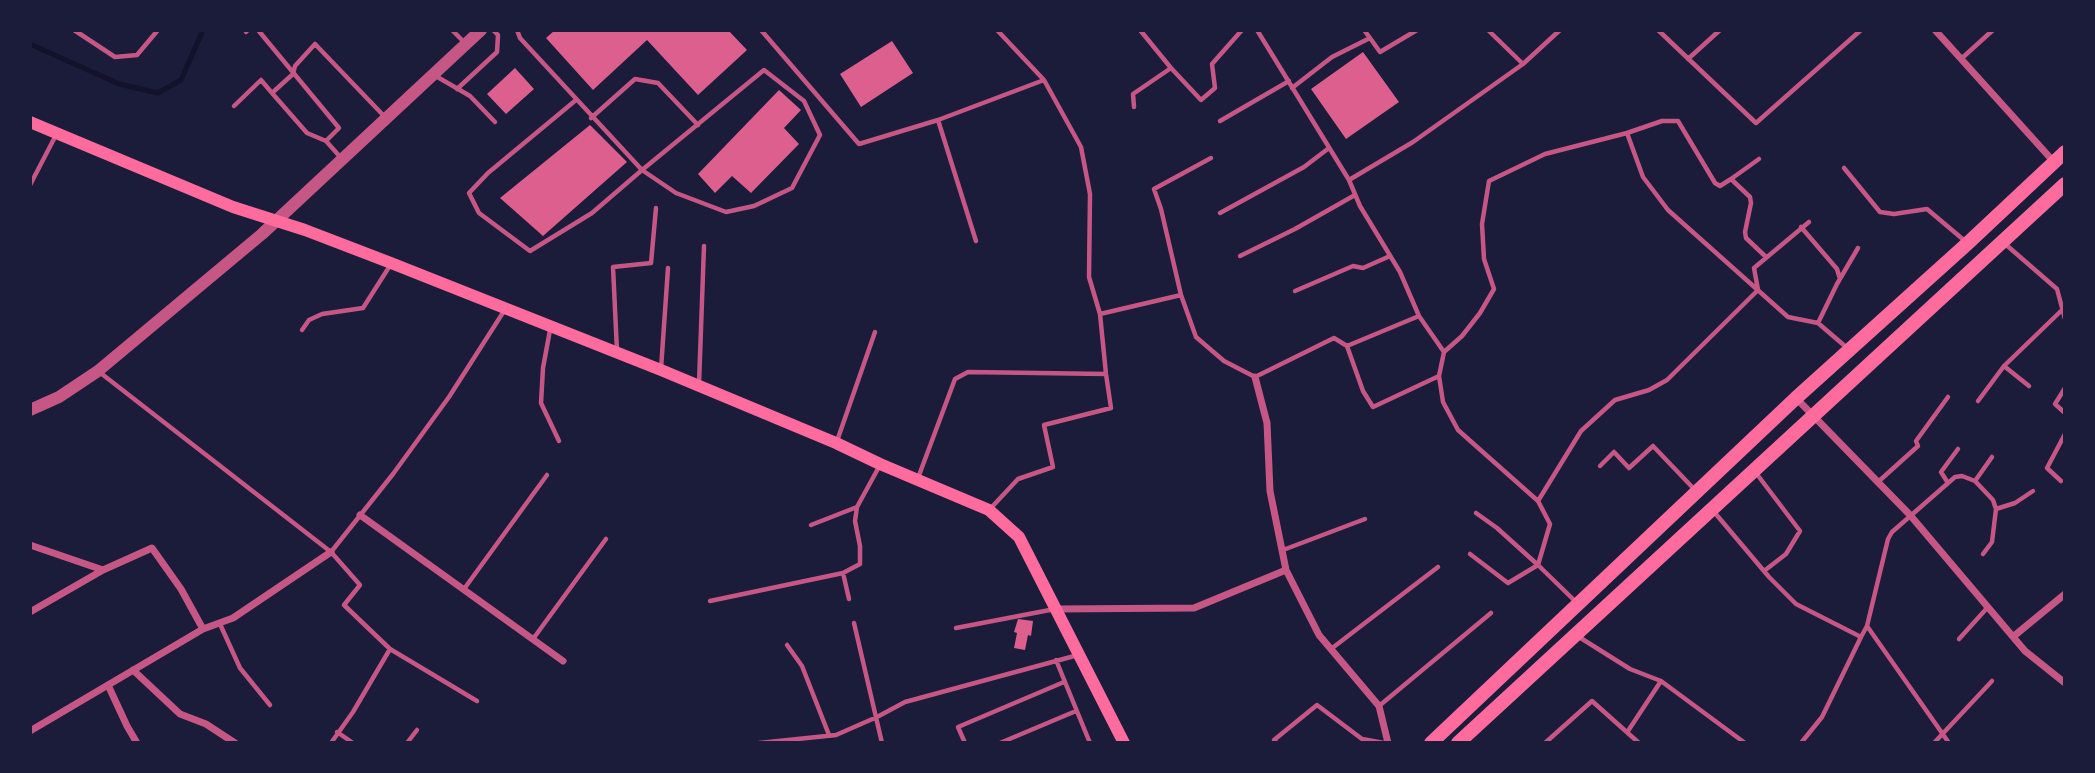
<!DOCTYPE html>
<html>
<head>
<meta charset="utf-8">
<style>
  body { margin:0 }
  #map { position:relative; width:2095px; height:773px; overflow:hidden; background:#1b1b3a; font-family:Bitter,serif }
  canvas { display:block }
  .frame { position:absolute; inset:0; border:32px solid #1b1b3a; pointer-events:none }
</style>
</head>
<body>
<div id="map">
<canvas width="2095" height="773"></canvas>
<div class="frame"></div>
</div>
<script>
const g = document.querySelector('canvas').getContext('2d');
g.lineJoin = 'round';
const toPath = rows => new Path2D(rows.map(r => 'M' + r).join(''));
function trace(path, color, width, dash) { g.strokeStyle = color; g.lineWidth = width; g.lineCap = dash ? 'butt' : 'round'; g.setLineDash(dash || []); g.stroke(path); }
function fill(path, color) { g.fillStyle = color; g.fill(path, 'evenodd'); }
const stream = toPath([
  [30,44,119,84,158,93,181,80,203,30]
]);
const building = toPath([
  [555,30,728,30,747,50,698,95,647,40,593,90,546,38],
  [892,41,913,73,861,107,840,74],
  [1363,52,1399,102,1346,139,1311,89],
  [515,68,534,89,506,114,487,94],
  [779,90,801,110,784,128,799,144,751,193,732,176,715,193,698,174],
  [590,125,627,162,543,236,500,198],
  [1018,619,1033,621,1031,636,1028,635,1025,650,1014,648,1017,633,1014,632]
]);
const service = toPath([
  [74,30,115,57,137,55,158,30],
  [258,30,339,128,326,141],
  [452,30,465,43],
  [517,30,520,38,642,170,676,193,726,212,754,206,792,188,820,135,804,101,764,70,642,170,592,213,530,251,479,213,469,193,488,173,576,100],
  [761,30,859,144,938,120,1044,80],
  [1140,30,1171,68,1201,100,1215,88,1212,64,1242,30],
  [1257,30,1349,180,1360,206,1400,272,1419,316,1444,352,1439,376,1443,402,1458,430,1538,501,1550,524,1538,565,1577,603],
  [1488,30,1523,64],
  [1658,30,1756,123,1861,30],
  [246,32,248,30],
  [1370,38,1380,52,1417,30],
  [1688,59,1720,30],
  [1961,59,1993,30],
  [434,75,470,96,495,122],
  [1292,88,1332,57,1370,38,1364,30],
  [457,89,497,52,498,35,493,30],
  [272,93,307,133,326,141,342,159],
  [234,106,261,80,272,93,293,74,295,66,315,44,384,116],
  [1134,107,1133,94,1171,68],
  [591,118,635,79,658,83,698,125],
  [938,120,976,241],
  [1220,121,1289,81],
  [1627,133,1662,121,1678,121,1715,183,1720,186,1731,179],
  [1211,158,1154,189,1161,209,1181,295,1196,337,1224,361,1255,377,1334,338,1347,346,1363,391,1373,407,1439,376],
  [1759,159,1731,179,1750,197,1751,203,1745,232,1746,238,1766,257],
  [1844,168,1880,212,1894,214,1927,209,1965,241],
  [1349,180,1413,142,1523,64,1560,30],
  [30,185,56,135],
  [1220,213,1304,167,1329,148],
  [1801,227,1837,269,1840,279],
  [2004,243,2057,289,2065,319],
  [1240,256,1295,229,1355,195],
  [1295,291,1353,266,1363,268,1390,256],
  [1100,314,1181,295],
  [1818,323,1837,284,1858,248],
  [302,330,309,320,322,314,363,308,391,264],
  [550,330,543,368,541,403,559,441],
  [1347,346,1419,316],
  [617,351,613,267,651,263,656,208],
  [1444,352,1462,336,1480,313,1494,289,1484,259,1482,224,1489,181,1545,154,1627,133,1643,177,1668,210,1788,317,1818,323,1846,347],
  [2004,366,2029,386],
  [661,369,668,268],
  [98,371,331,552,360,585,344,605,390,649,477,701],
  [699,384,704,246],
  [2065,388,2055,404,2065,413],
  [1978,401,2004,366,2062,310],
  [837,441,875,332],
  [1600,466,1614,452,1629,468,1653,446,1696,491],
  [1756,473,1800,531,1786,554,1764,571],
  [918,478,955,379,968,372,1106,374],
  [1975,481,1992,457],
  [2061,481,2047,468,2065,434],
  [1878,482,1918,446,1916,441,1948,397],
  [1948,483,1941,472,1958,449],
  [1538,501,1581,431,1615,400,1649,390,1667,380,1758,290,1754,268,1809,222],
  [990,509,1018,479,1053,467,1044,425,1111,408,1106,374,1100,314,1089,277,1090,194,1081,147,1044,80,997,30],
  [1996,509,2015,503,2033,491],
  [1715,513,1769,577,1796,604,1861,637,1867,626,1949,743],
  [811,525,857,507],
  [1283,550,1365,519],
  [331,552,393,474,449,397,504,311],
  [1470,554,1508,583,1538,565,1497,528,1476,513],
  [843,573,849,599],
  [464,589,547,475],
  [710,601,843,573,860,564,860,546,855,521,857,507,880,465],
  [854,623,882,743],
  [220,624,240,668,270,705],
  [1867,626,1888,539,1892,532,1955,477,1962,476,1975,481,1993,500,1996,509,1992,542,1983,554],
  [956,628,1055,609],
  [1579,637,1630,669,1661,681,1745,743],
  [533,639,606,539],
  [1959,639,1988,607],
  [787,645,802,666,829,735],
  [1331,649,1438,567],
  [1056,660,1090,743],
  [1379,706,1491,613],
  [1628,731,1661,681],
  [337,732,353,743],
  [331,743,353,712,390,649],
  [407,743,417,730],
  [759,743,836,735,877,717,905,702,1078,655],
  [965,743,958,727,1064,682],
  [1000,743,1076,711],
  [1277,743,1274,740,1317,705,1362,739,1384,743],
  [1545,743,1592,701,1639,743],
  [1801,743,1822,717,1861,637],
  [1934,743,1992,681]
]);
const minor = toPath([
  [1935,30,2054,162],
  [1255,377,1267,423,1270,491,1286,570,1319,635,1379,706,1388,743],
  [1796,398,1910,515,2025,651,2065,683],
  [360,515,563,661],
  [30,545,103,570],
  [1056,609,1194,608,1286,570],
  [30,612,103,570,152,548,181,589,203,629],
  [2014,636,2065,594],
  [133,670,180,714,206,724,235,743],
  [108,685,127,726,137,743],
  [30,731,203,629,233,618,331,552]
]);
const tertiary = toPath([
  [30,410,59,397,98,371,262,234,481,30]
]);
const secondary = toPath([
  [30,122,233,207,305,230,391,263,661,370,836,443,880,464,989,510,1019,537,1124,743]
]);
const primary = toPath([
  [1431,743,1796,398,1968,243,2065,152],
  [1458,743,2065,184]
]);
trace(stream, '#12122b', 5);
fill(building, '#dd5f8e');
trace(service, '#c65784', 4.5);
trace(minor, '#c65784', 7);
trace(tertiary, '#c65784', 12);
trace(secondary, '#ff6b9d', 12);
trace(primary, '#ff6b9d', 14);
</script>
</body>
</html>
